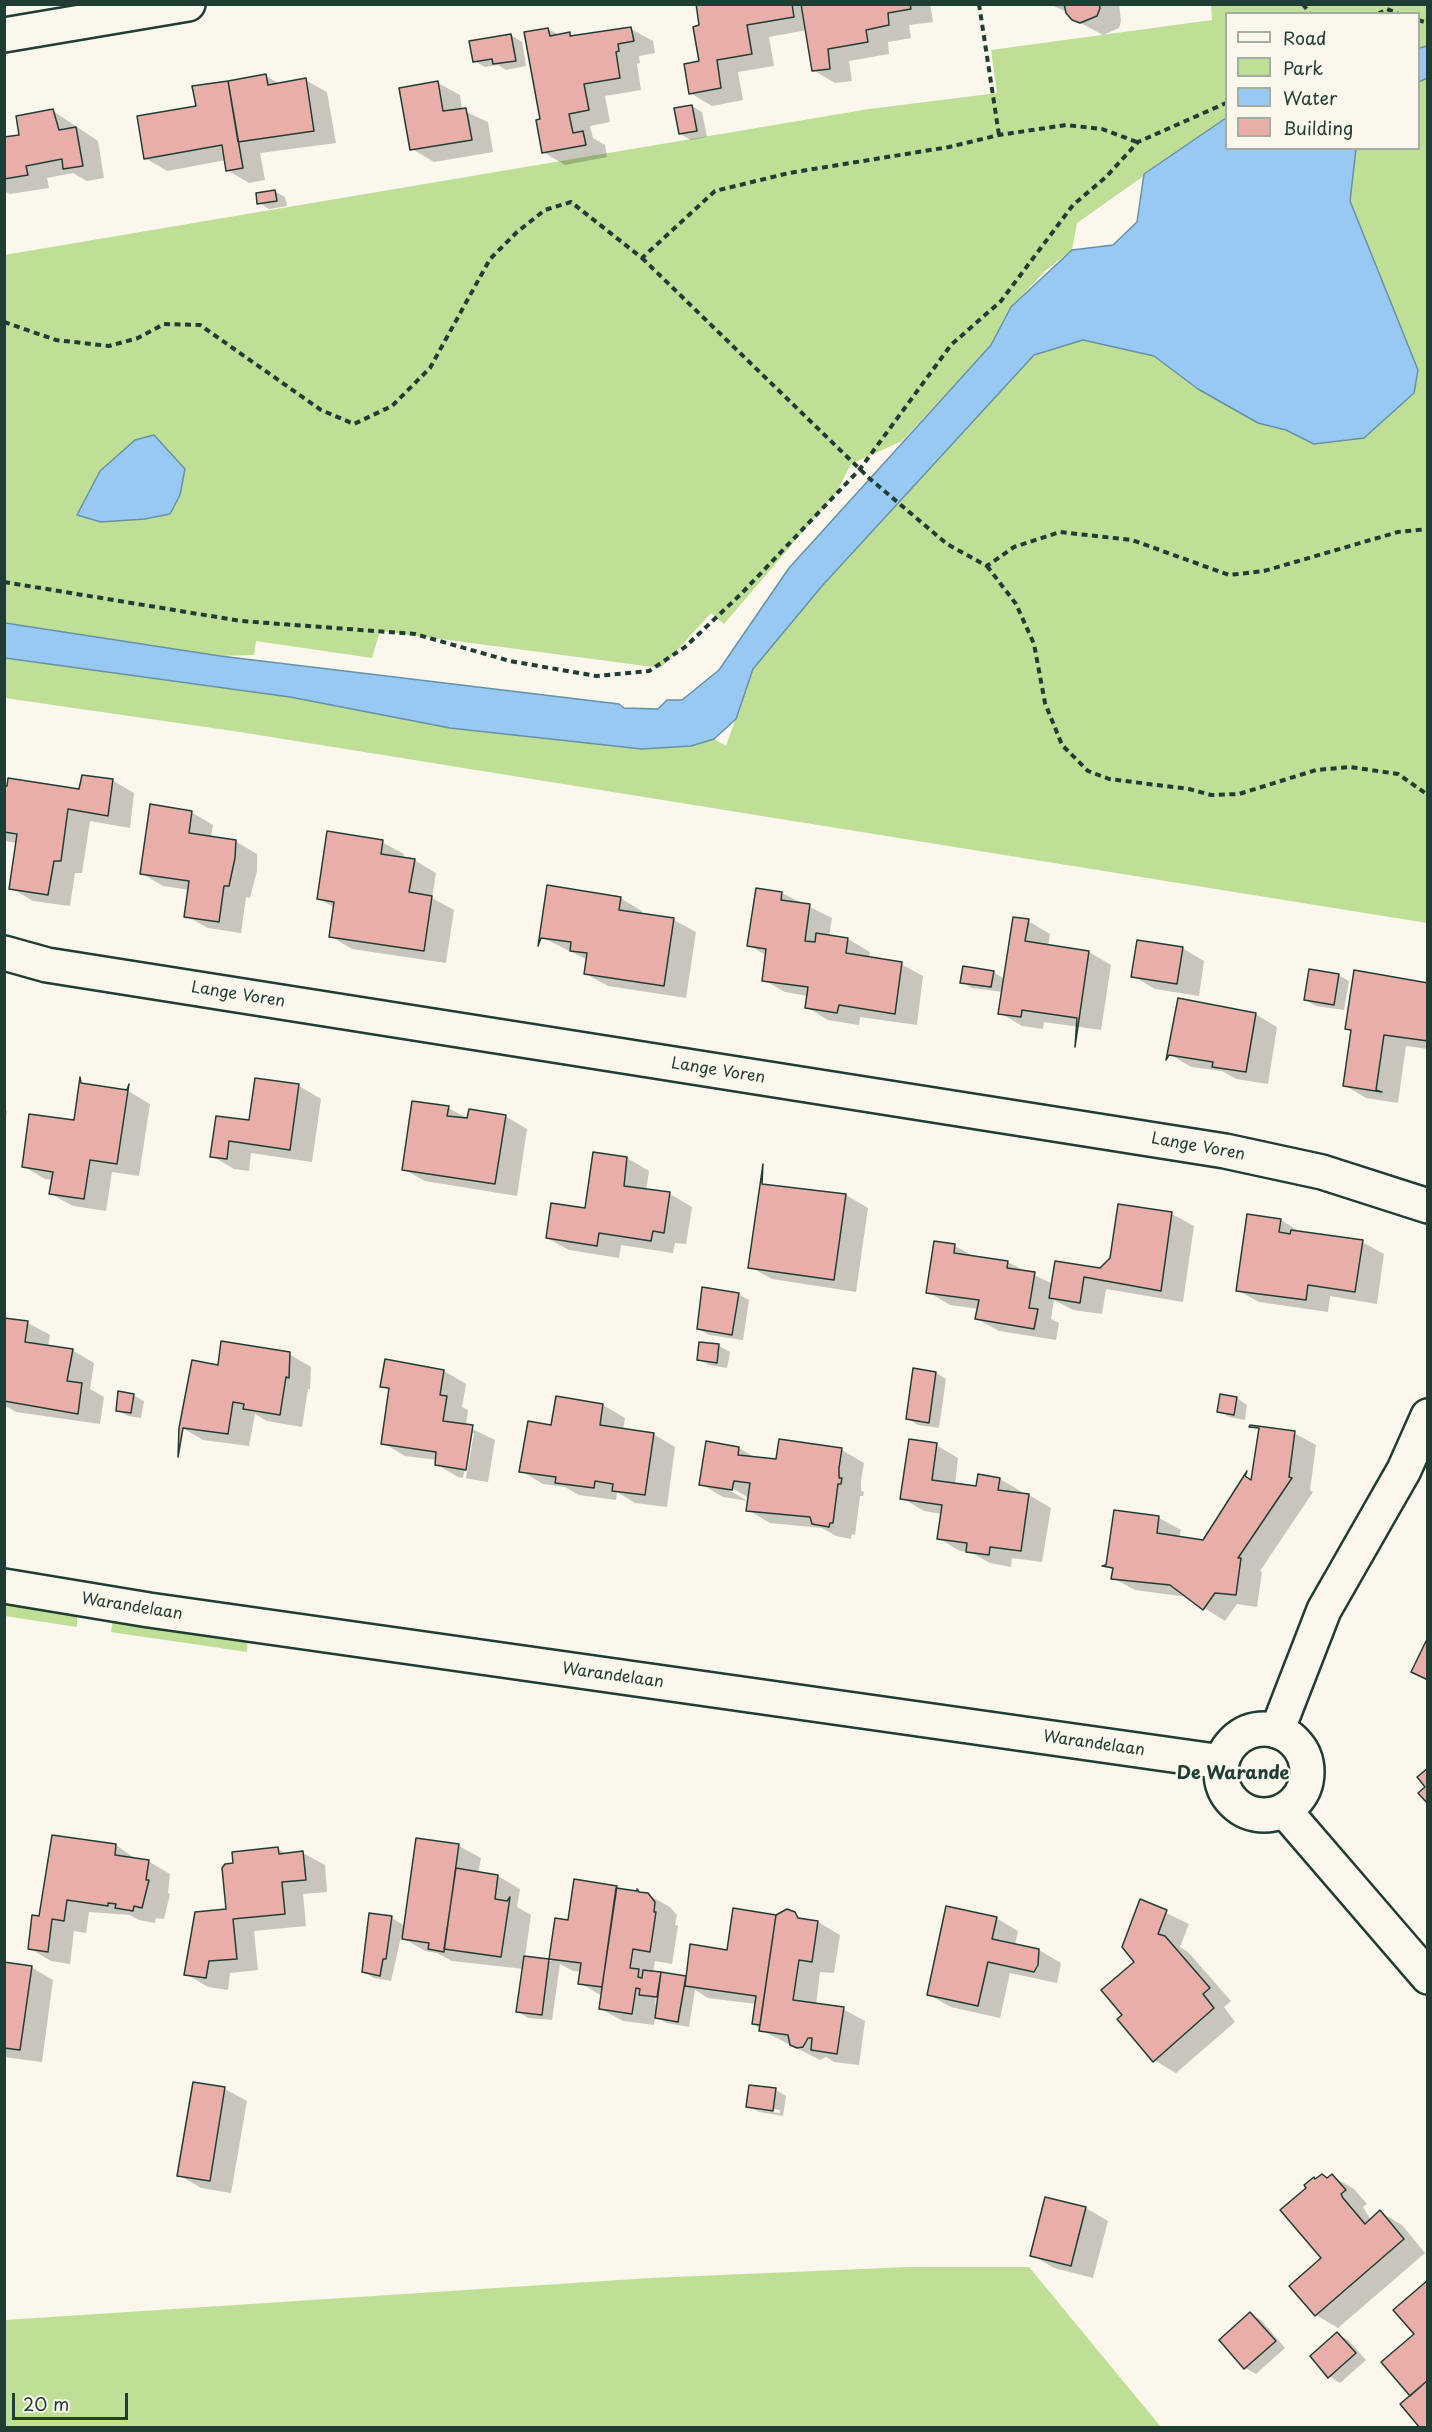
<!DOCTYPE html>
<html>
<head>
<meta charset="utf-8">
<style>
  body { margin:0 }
  #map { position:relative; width:1432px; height:2432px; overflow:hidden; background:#fbf7ec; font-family:"Playpen Sans",sans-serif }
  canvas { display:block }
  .frame { position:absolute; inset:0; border:6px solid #1f3d34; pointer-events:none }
  .legend { position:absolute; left:1225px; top:12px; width:195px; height:138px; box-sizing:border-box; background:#fbf7ec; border:2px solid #a3ada2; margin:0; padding:8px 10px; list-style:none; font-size:18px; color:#1f3d34 }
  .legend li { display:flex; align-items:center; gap:12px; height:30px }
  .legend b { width:30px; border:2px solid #a3ada2 }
  .scale { position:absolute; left:12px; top:2393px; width:116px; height:27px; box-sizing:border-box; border:3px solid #1f3d34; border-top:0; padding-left:8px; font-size:18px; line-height:21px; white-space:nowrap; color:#1f3d34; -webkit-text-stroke:4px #fbf7ec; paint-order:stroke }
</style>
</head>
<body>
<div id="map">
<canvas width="1432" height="2432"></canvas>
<div class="frame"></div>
<ul class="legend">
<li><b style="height:8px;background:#fbf7ec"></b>Road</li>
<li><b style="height:16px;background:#bfdf97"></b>Park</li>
<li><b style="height:16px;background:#97c9f3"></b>Water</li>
<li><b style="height:16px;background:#e9aea7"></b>Building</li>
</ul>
<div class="scale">20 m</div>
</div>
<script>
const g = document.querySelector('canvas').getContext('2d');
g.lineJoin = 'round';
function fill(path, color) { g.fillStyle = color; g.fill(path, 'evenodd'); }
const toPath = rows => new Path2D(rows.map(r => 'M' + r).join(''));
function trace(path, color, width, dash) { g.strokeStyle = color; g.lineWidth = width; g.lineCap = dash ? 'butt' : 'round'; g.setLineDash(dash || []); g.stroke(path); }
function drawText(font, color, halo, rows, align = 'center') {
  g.font = font + ' "Playpen Sans",sans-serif'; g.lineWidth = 5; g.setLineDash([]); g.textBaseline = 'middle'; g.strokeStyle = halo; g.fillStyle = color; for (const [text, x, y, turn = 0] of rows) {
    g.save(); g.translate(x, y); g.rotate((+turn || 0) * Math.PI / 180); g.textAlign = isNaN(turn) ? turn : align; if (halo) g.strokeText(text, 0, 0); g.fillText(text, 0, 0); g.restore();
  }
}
const green = toPath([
  [1211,5,1427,5,1427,46,1419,48,1418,14,1226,14,1226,118,1077,223,1072,250,1045,271,1015,303,991,345,902,441,851,464,836,493,724,624,711,613,661,668,380,631,372,658,256,641,254,655,220,656,5,623,4,255,869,109,997,93,991,50,1212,20],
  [1427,78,1427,923,240,732,5,698,5,658,290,697,450,728,691,746,714,739,726,746,753,669,822,586,1034,355,1083,340,1154,356,1198,389,1258,423,1286,430,1314,444,1400,404,1414,393,1418,370,1350,201,1356,149,1418,148,1419,82],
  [5,1597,77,1612,77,1627,5,1616],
  [113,1618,248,1639,247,1652,111,1632],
  [909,2267,1029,2267,1161,2427,5,2427,5,2320,650,2278]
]);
const water = toPath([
  [1427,46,1427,78,1419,82,1419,48,1427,46],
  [1226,118,1226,148,1356,149,1350,201,1418,370,1414,393,1364,438,1314,444,1286,430,1258,423,1198,389,1154,356,1083,340,1034,355,822,586,753,669,736,719,714,739,691,746,642,749,450,728,290,697,5,658,5,623,220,656,619,704,624,708,658,709,667,700,682,700,719,670,789,568,991,345,1011,307,1072,250,1113,245,1137,222,1144,174,1226,118],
  [154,435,185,469,180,495,170,514,145,519,101,522,77,515,100,471,135,440,154,435]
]);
const shadow = toPath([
  [724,4,930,4,933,22,909,25,911,38,888,42,889,54,849,61,852,81,835,83,813,70,807,30,769,37,774,66,738,72,743,100,712,106,690,93,701,62,701,27],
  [1049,4,1119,4,1121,21,1119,28,1103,35,1073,19,1067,12],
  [548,29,559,35,570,34,575,37,631,29,653,41,655,53,639,56,640,63,637,64,641,90,605,96,610,122,590,126,593,138,605,145,607,157,565,165,543,152,541,120],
  [511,35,522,42,526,66,506,70,498,65,485,67,474,61],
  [266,76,280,84,305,80,327,92,336,143,260,153,265,180,249,183,227,170,226,160,167,171,145,158,197,107],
  [438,83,460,95,462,110,488,122,493,152,434,162,412,149],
  [692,106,702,112,707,137,691,140,680,134],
  [53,111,98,141,104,178,87,181,73,173,47,178,49,188,10,194,4,191,4,138,21,136],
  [274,191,285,197,287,206,269,209,259,203],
  [112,780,134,793,130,828,90,821,82,873,75,873,70,906,33,901,11,888,17,843,4,841,4,787,81,791],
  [191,812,213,825,211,838,235,841,257,854,257,871,250,898,246,897,241,933,208,928,186,916,190,890,163,886,141,873],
  [382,842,404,854,403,859,414,860,436,873,432,898,454,910,446,963,352,949,330,936,335,908,318,898],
  [782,893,832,918,829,937,848,939,870,952,869,958,901,964,923,976,917,1025,860,1017,859,1025,828,1020,806,1007,808,996,785,992,764,980,767,956,749,945],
  [620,898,642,911,641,915,674,920,696,932,686,998,608,986,586,974,588,960,541,937],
  [1028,921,1050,934,1048,946,1089,952,1111,965,1101,1030,1044,1022,1043,1029,1022,1026,1000,1013,1003,992,972,988,962,982,993,972,1005,979],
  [1182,948,1204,961,1199,996,1155,989,1133,976],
  [1338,975,1349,981,1344,1010,1316,1006,1306,1000],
  [1428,984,1428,1049,1406,1046,1398,1103,1366,1098,1344,1085,1352,1031,1347,1028],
  [1255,1014,1277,1027,1268,1084,1236,1079,1222,1071,1191,1067,1169,1054],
  [299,1086,321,1099,312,1162,251,1153,249,1171,234,1169,212,1156,250,1122],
  [128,1091,150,1104,139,1176,112,1172,106,1211,73,1206,51,1194,53,1180,45,1179,23,1166,76,1122],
  [448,1108,469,1119,505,1116,527,1129,517,1196,425,1181,403,1169],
  [4,1109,7,1111,4,1130],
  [627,1158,649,1171,646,1191,670,1194,692,1207,686,1244,675,1243,673,1253,621,1245,619,1258,569,1250,547,1238,586,1210],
  [762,1186,846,1195,868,1208,856,1292,772,1279,750,1267],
  [1172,1214,1194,1226,1183,1302,1106,1289,1102,1314,1073,1310,1054,1300,1051,1319,1059,1323,1056,1340,999,1331,977,1319,979,1309,950,1305,928,1292,955,1246,975,1257,1007,1262,1053,1284,1101,1269],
  [1281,1220,1302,1233,1362,1242,1384,1254,1377,1304,1330,1296,1328,1312,1259,1302,1237,1290],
  [738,1294,749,1300,743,1340,709,1335,698,1329],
  [4,1319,28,1323,50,1335,48,1347,72,1350,94,1363,90,1389,104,1397,100,1424,16,1412,4,1405],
  [700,1344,719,1346,730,1352,727,1368,709,1365,698,1359],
  [289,1354,311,1367,310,1389,308,1389,302,1427,267,1421,255,1414,249,1446,203,1440,181,1427,219,1366],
  [386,1360,444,1371,466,1384,462,1407,468,1410,466,1426,495,1440,488,1482,458,1477,436,1464,437,1460,405,1456,383,1443,390,1391,382,1386],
  [470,1433,474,1433,466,1478,463,1478],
  [915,1370,936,1373,946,1379,939,1428,918,1425,908,1419],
  [133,1395,144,1401,141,1418,128,1416,117,1410],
  [1237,1398,1247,1405,1245,1420,1229,1417,1219,1411],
  [603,1405,625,1418,623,1430,653,1434,675,1447,667,1507,635,1503,617,1492,616,1500,579,1495,565,1487,543,1484,521,1471,553,1426],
  [1294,1433,1316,1445,1310,1490,1313,1492,1260,1571,1262,1572,1257,1607,1237,1604,1225,1621,1187,1597,1135,1590,1113,1578,1114,1570,1107,1566,1159,1518,1181,1530,1179,1538,1204,1541],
  [780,1441,842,1450,864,1463,861,1481,861,1491,864,1492,863,1496,860,1496,855,1535,852,1534,851,1539,836,1536,822,1528,770,1523,748,1510,749,1498,727,1485,725,1488,748,1501,723,1497,701,1484,739,1448,759,1460,777,1461],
  [936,1445,958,1458,955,1485,977,1488,1000,1479,1022,1492,1021,1494,1029,1495,1051,1508,1042,1562,1012,1558,1011,1567,990,1563,970,1552,960,1551,938,1538,942,1514,924,1511,902,1498],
  [116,1845,137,1860,148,1861,170,1874,168,1893,170,1894,164,1919,156,1918,155,1923,139,1920,130,1915,89,1912,86,1933,74,1931,70,1964,51,1961,29,1948,41,1917],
  [459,1846,481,1858,478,1873,498,1876,520,1889,517,1907,531,1915,525,1957,551,1961,557,1920,569,1922,647,1894,670,1907,677,1915,675,1925,678,1926,672,1964,655,1961,653,1973,687,1979,789,1911,807,1921,818,1922,840,1935,834,1973,820,1972,816,2005,843,2009,865,2021,859,2065,834,2062,826,2057,820,2060,761,2030,753,2023,756,2004,708,1998,695,1990,689,2027,667,2023,655,2017,654,2025,623,2021,601,2009,602,1996,580,1983,581,1972,573,1971,560,1964,552,2020,528,2018,517,2011,524,1969,452,1961,437,1953,425,1951,401,1937,391,1981,374,1978,363,1972,370,1915,392,1918,405,1926],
  [657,1988,660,1988,658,2005,655,2004],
  [278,1849,287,1854,303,1853,325,1865,327,1892,303,1894,306,1926,254,1931,258,1970,230,1973,228,1990,208,1987,186,1974,228,1910,235,1864],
  [1141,1901,1189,1924,1180,1947,1188,1952,1231,2001,1224,2007,1235,2022,1176,2073,1154,2060,1124,2015,1136,1962],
  [996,1918,1018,1931,1015,1945,1039,1950,1061,1963,1057,1983,1010,1973,1000,2018,951,2007,929,1995],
  [4,1964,31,1967,53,1980,42,2062,4,2057],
  [225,2089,247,2101,231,2193,201,2188,179,2175],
  [776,2090,786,2096,783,2116,759,2112,748,2106],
  [757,2107,780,2110,780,2113,757,2110],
  [1332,2176,1354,2189,1367,2204,1363,2207,1371,2220,1380,2212,1402,2225,1425,2253,1338,2328,1316,2315,1323,2258,1317,2180],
  [1046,2199,1086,2208,1108,2221,1093,2278,1054,2268,1032,2255],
  [1250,2314,1261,2320,1285,2348,1256,2374,1245,2368,1221,2340],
  [1338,2334,1348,2340,1366,2360,1340,2383,1329,2376]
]);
const building = toPath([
  [696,4,792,4,794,17,747,25,752,54,717,60,721,88,689,94,684,64,699,61,693,27,699,25,696,4],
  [801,4,910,4,911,9,888,13,889,25,866,30,868,42,828,49,830,69,812,71,801,4],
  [1064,4,1099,4,1100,8,1097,16,1080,23,1072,20,1066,13,1064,4],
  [631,27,634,41,618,44,619,51,616,52,620,78,584,84,589,110,569,114,573,133,583,131,586,145,542,153,536,120,540,119,524,32,548,28,550,36,570,32,570,36,631,27],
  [511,34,516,61,493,64,492,59,473,62,469,41,511,34],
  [266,74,268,85,306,78,314,131,238,142,228,81,266,74],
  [228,81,243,168,226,171,222,145,144,159,137,116,196,106,192,86,228,81],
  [438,81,443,111,466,108,472,140,410,150,399,88,438,81],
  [692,105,697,131,679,134,674,108,692,105],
  [53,109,59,130,76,127,83,166,63,169,62,159,26,166,28,175,4,179,4,137,19,135,16,116,53,109],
  [275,190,277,201,257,204,256,193,275,190],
  [82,775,113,779,108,816,68,809,61,861,54,861,48,895,9,889,17,834,4,832,4,786,7,786,8,778,79,789,82,775],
  [150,804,192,811,189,833,236,840,235,858,229,886,224,886,219,922,184,917,189,881,140,874,150,804],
  [327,831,383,840,381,854,415,859,409,892,432,896,424,951,329,937,334,902,317,899,327,831],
  [547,885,621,897,619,910,674,918,664,986,584,974,587,953,570,951,571,942,541,938,538,946,547,885],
  [756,888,782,892,781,900,810,904,805,941,815,942,816,933,848,938,846,953,902,962,895,1014,839,1005,837,1013,805,1008,808,987,762,981,766,949,747,946,756,888],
  [1013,917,1029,919,1025,941,1089,951,1075,1047,1077,1018,1022,1010,1021,1017,998,1014,1013,917],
  [1137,940,1183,947,1177,984,1131,977,1137,940],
  [963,966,994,971,991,987,960,983,963,966],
  [1309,969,1339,974,1334,1005,1304,1000,1309,969],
  [1354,970,1428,983,1428,1041,1384,1035,1376,1090,1382,1092,1343,1086,1351,1030,1345,1029,1354,970],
  [1178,998,1256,1013,1246,1072,1212,1067,1213,1062,1169,1055,1166,1060,1178,998],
  [80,1077,81,1083,127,1090,129,1084,117,1164,90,1160,84,1199,49,1194,53,1172,22,1167,29,1114,74,1120,80,1077],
  [255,1078,299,1084,290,1150,229,1141,227,1159,210,1157,216,1116,249,1120,255,1078],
  [412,1101,449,1106,447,1116,467,1118,469,1109,506,1115,495,1184,402,1170,412,1101],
  [593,1152,627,1157,624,1186,670,1192,664,1233,653,1231,651,1241,599,1233,597,1246,546,1238,551,1203,585,1208,593,1152],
  [763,1164,762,1184,846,1194,834,1280,748,1268,763,1164],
  [1118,1204,1172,1212,1161,1291,1084,1277,1080,1303,1049,1298,1055,1261,1100,1268,1110,1258,1118,1204],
  [1247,1214,1281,1219,1279,1232,1290,1234,1291,1230,1363,1240,1355,1292,1308,1285,1306,1300,1236,1291,1247,1214],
  [934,1241,955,1244,954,1253,1008,1261,1007,1268,1035,1272,1029,1308,1038,1309,1034,1329,975,1319,979,1300,926,1293,934,1241],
  [702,1287,739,1293,732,1335,697,1329,702,1287],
  [4,1318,28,1321,25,1342,73,1349,67,1381,82,1383,78,1414,4,1401,4,1318],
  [221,1341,290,1352,289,1378,286,1377,280,1415,243,1409,244,1404,233,1402,228,1434,183,1428,178,1457,179,1428,192,1360,218,1365,221,1341],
  [699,1342,719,1344,717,1363,697,1360,699,1342],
  [385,1359,444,1370,440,1395,447,1396,443,1421,473,1425,466,1470,435,1465,436,1452,381,1444,389,1388,380,1387,385,1359],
  [913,1368,936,1372,929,1423,906,1419,913,1368],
  [118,1391,134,1394,131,1413,116,1411,118,1391],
  [1220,1394,1237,1397,1234,1415,1217,1412,1220,1394],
  [556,1396,603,1404,600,1425,654,1433,645,1495,612,1491,613,1484,595,1481,594,1488,555,1483,556,1477,519,1472,528,1421,551,1425,556,1396],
  [1250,1425,1295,1431,1289,1477,1292,1478,1238,1558,1241,1558,1236,1595,1215,1593,1203,1610,1170,1585,1111,1579,1113,1568,1102,1566,1106,1565,1114,1510,1159,1516,1157,1533,1203,1540,1247,1471,1245,1476,1251,1480,1259,1428,1249,1427,1250,1425],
  [779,1439,842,1448,839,1468,839,1478,842,1478,841,1484,838,1484,833,1523,830,1523,829,1527,812,1524,810,1517,746,1511,750,1483,734,1481,732,1490,699,1485,706,1441,739,1447,738,1455,776,1459,779,1439],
  [909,1439,937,1443,932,1480,976,1486,978,1474,1000,1478,998,1490,1029,1494,1021,1551,990,1547,989,1555,966,1552,967,1543,937,1539,942,1505,900,1499,909,1439],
  [1428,1637,1428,1680,1411,1672,1428,1637],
  [1428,1768,1428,1804,1418,1793,1425,1787,1417,1777,1428,1768],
  [52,1835,116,1844,115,1855,149,1860,146,1880,149,1880,142,1908,134,1906,133,1911,115,1908,116,1904,108,1903,108,1906,67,1900,64,1921,52,1919,48,1952,28,1949,32,1915,39,1916,52,1835],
  [416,1838,459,1844,444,1952,428,1949,429,1943,402,1939,416,1838],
  [278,1847,279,1854,303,1851,306,1880,282,1882,285,1914,233,1919,237,1959,209,1961,206,1978,184,1975,195,1912,226,1909,222,1868,225,1864,233,1863,232,1852,278,1847],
  [456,1868,498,1875,495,1899,507,1901,510,1897,501,1957,444,1949,456,1868],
  [574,1879,617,1886,602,1987,578,1984,581,1963,549,1959,555,1918,568,1920,574,1879],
  [616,1888,637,1891,637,1889,639,1892,648,1893,655,1902,654,1912,656,1912,650,1952,633,1949,630,1968,639,1969,638,1977,642,1978,643,1970,661,1972,657,1997,639,1995,640,1989,636,1988,632,2014,599,2009,616,1888],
  [1140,1899,1167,1910,1158,1934,1165,1936,1210,1988,1203,1994,1214,2008,1153,2062,1117,2019,1122,2015,1101,1990,1134,1962,1122,1947,1140,1899],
  [946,1906,997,1917,992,1939,1039,1949,1038,1965,1034,1972,988,1962,978,2006,927,1995,946,1906],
  [733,1908,776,1915,760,2025,752,2024,756,1996,685,1986,690,1944,727,1950,733,1908],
  [787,1909,795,1912,798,1918,818,1921,812,1962,799,1960,793,2000,844,2007,837,2054,811,2050,812,2038,808,2038,803,2047,797,2048,790,2045,788,2035,759,2031,776,1915,787,1909],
  [369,1913,392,1916,386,1959,383,1959,380,1976,362,1972,369,1913],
  [524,1956,549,1959,542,2015,516,2012,524,1956],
  [4,1962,32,1966,20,2050,4,2048,4,1962],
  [661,1972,686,1976,678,2022,655,2018,661,1972],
  [193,2082,225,2087,210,2181,177,2176,193,2082],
  [749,2085,776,2088,773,2111,746,2107,749,2085],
  [1322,2174,1327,2178,1332,2174,1346,2190,1341,2194,1343,2198,1365,2224,1380,2210,1404,2239,1315,2316,1289,2286,1321,2258,1280,2210,1306,2188,1304,2185,1314,2177,1315,2179,1322,2174],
  [1045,2197,1086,2207,1071,2266,1030,2256,1045,2197],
  [1428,2280,1428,2380,1410,2396,1381,2362,1414,2334,1393,2310,1428,2280],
  [1250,2312,1276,2341,1244,2369,1219,2340,1250,2312],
  [1337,2332,1356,2353,1328,2378,1310,2356,1337,2332],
  [1428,2380,1428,2428,1420,2428,1400,2404,1428,2380]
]);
const path = toPath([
  [979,4,999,135],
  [1303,4,1310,14],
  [1378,14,1387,9,1399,14],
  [1418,20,1428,23],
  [642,258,869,478,947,544,987,566,1014,547,1060,532,1132,540,1229,575,1264,571,1398,532,1428,529],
  [4,322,56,340,109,346,138,338,164,324,200,325,321,410,354,424,392,406,430,368,490,259,517,232,545,210,571,202,642,258,715,191,789,173,949,147,999,135,1066,125,1102,129,1137,142],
  [987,566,1016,604,1034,644,1045,703,1062,745,1088,771,1109,779,1189,789,1211,795,1239,794,1316,770,1350,767,1398,774,1428,795],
  [4,582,241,621,415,634,510,661,596,676,649,671,685,647,742,593,860,469,951,345,1001,301,1073,205,1106,177,1138,142,1226,103]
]);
const street = toPath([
  [4,35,188,4],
  [4,953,47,965,1225,1151,1322,1172,1428,1206],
  [1277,1731,1324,1610,1404,1470,1428,1416]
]);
const secondary = toPath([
  [4,1586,149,1610,1222,1762],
  '1221 1772a43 43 0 1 1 86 0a43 43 0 1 1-86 0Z',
  [1285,1811,1428,1977]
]);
const streetNames = [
  ["Lange Voren",238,995,9],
  ["Lange Voren",718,1071,9],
  ["Lange Voren",1198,1147,10],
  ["Warandelaan",132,1607,9],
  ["Warandelaan",613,1676,8],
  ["Warandelaan",1094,1744,8]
];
const neighbourhoodNames = [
  ["De Warande",1233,1774]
];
fill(green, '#bfdf97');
fill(water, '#97c9f3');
trace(water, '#6791a7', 1.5);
fill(shadow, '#0003');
fill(building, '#e9aea7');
trace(building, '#1f3d34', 1.5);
trace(street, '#1f3d34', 38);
trace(secondary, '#1f3d34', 38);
trace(path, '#1f3d34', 4, [6, 4.5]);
trace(street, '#fbf7ec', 33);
trace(secondary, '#fbf7ec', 33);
drawText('16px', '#1f3d34', '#fbf7ec', streetNames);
drawText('bold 18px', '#1f3d34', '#fbf7ec', neighbourhoodNames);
</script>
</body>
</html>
